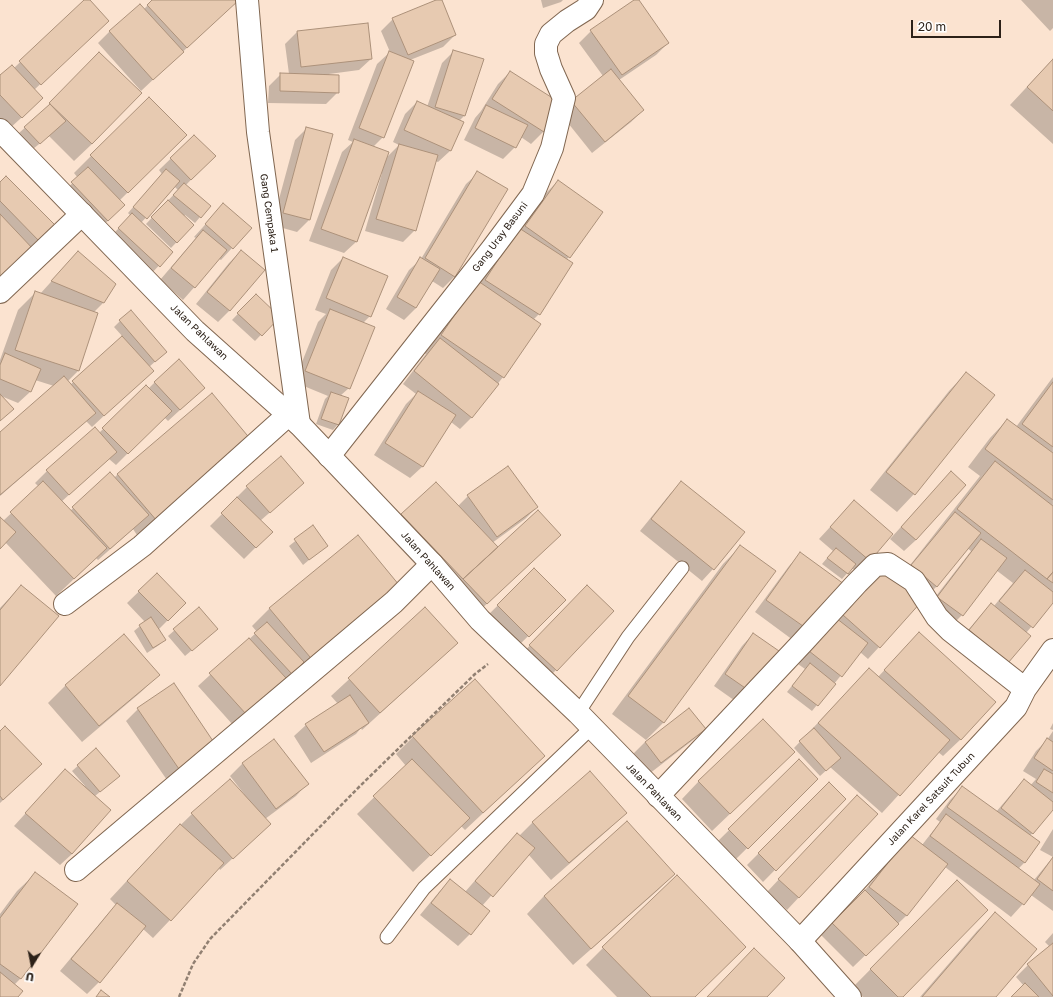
<!DOCTYPE html>
<html>
<head>
<meta charset="utf-8">
<style>
  body { margin:0 }
  #map { position:relative; width:1053px; height:997px; overflow:hidden; background:#fbe3d0; font-family:"Golos Text",sans-serif }
  canvas { display:block }
  .north { position:absolute; left:12px; top:945px; width:40px; height:40px; -webkit-text-stroke:3px #fff; paint-order:stroke; rotate:190deg; font-size:11px; font-weight:700; line-height:16px; text-align:center; color:#2c2118 }
  .north::after { content:''; display:block; margin:auto; width:14px; height:18px; background:#2c2118; clip-path:polygon(50% 0,100% 100%,50% 72%,0 100%) }
  .scale { position:absolute; left:911px; top:20px; width:90px; height:18px; box-sizing:border-box; border:2px solid #2c2118; border-top:0; padding-left:5px; font-size:12px; line-height:14px; white-space:nowrap; color:#2c2118; -webkit-text-stroke:3px #fff; paint-order:stroke }
</style>
</head>
<body>
<div id="map">
<canvas width="1053" height="997"></canvas>
<div class="north">U</div>
<div class="scale">20 m</div>
</div>
<script>
const g = document.querySelector('canvas').getContext('2d');
g.lineJoin = 'round';
function fill(path, color) { g.fillStyle = color; g.fill(path, 'evenodd'); }
const toPath = rows => new Path2D(rows.map(r => 'M' + r).join(''));
function trace(path, color, width, dash) { g.strokeStyle = color; g.lineWidth = width; g.lineCap = dash ? 'butt' : 'round'; g.setLineDash(dash || []); g.stroke(path); }
function drawText(font, color, halo, rows, align = 'center') {
  g.font = font + ' "Golos Text",sans-serif'; g.lineWidth = 3; g.setLineDash([]); g.textBaseline = 'middle'; g.strokeStyle = halo; g.fillStyle = color; for (const [text, x, y, turn = 0] of rows) {
    g.save(); g.translate(x, y); g.rotate((+turn || 0) * Math.PI / 180); g.textAlign = isNaN(turn) ? turn : align; if (halo) g.strokeText(text, 0, 0); g.fillText(text, 0, 0); g.restore();
  }
}
const shadow = toPath([
  [85,0,88,0,96,32,34,90,30,110,9,129,0,119,0,77,14,68],
  [153,0,238,0,141,91,98,43,110,31,144,9],
  [439,0,440,0,455,35,443,47,410,60,383,137,373,147,386,158,399,145,393,142,405,114,417,102,427,107,442,63,454,51,482,60,464,116,459,121,463,122,450,151,438,162,435,161,415,230,403,242,365,231,382,173,381,173,356,242,344,253,309,241,342,152,353,142,348,140,377,64,390,52,381,31,393,19],
  [541,0,563,0,561,2,543,8],
  [635,0,638,0,668,43,656,55,619,80,643,110,631,122,592,153,560,113,603,76,579,43,591,31],
  [1021,0,1053,0,1053,28,1050,31],
  [297,32,371,59,359,70,329,74,338,92,326,104,268,103,269,86,281,74,289,74,285,44],
  [1053,59,1053,144,1010,105],
  [82,71,92,144,74,161,49,136,33,149,19,133,38,116],
  [510,72,561,104,543,132,531,144,521,137,515,147,503,159,464,140,475,118,481,111,498,84],
  [149,98,186,135,119,201,112,217,96,232,60,195,78,178,74,173],
  [307,128,332,135,309,220,297,232,272,225,295,140],
  [194,136,214,156,185,186,200,217,195,223,185,215,184,217,193,225,171,248,146,224,178,190,174,186,141,223,172,252,147,278,107,240,131,216,128,213,162,174,159,170],
  [478,173,455,276,443,288,432,281,416,308,404,320,386,309,409,270,421,259,466,184],
  [558,181,569,257,566,260,572,263,539,314,533,320,503,377,472,417,460,429,451,422,422,467,410,478,374,455,406,404,416,394,403,384,426,354,424,353,461,300,520,230,546,193],
  [0,183,56,227,0,282],
  [212,217,232,248,221,260,219,259,183,300,160,280,196,238,194,237],
  [241,251,230,310,218,322,196,304,229,263],
  [78,252,114,284,103,303,94,312,97,313,78,371,67,382,70,385,123,337,114,327,120,321,166,352,149,367,140,382,92,427,86,421,0,496,0,433,54,386,35,380,30,392,18,403,1,396,12,409,0,421,0,360,18,310,35,293,40,294],
  [343,258,370,316,363,323,349,388,340,396,338,424,333,430,316,424,325,399,328,396,294,382,318,322,326,314,315,310,331,270],
  [256,295,278,317,255,341,232,320],
  [966,373,914,494,897,512,870,490,949,391],
  [1053,377,1053,601,1026,633,1007,662,958,642,980,616,991,604,994,606,1013,583,996,570,962,615,950,627,926,609,971,551,967,548,937,586,925,598,900,578,980,476,968,467,990,438,1007,420,1016,427],
  [155,382,204,388,168,421,164,417,116,465,109,459,61,502,70,511,110,474,114,478,118,474,251,441,139,538,133,529,98,560,96,558,56,596,5,542,0,547,0,519,3,521,39,487,35,483,47,471,99,433,146,387,148,389],
  [681,483,713,569,702,581,640,531,670,494],
  [939,485,916,540,904,551,890,539],
  [247,487,291,494,260,521,271,532,244,559,210,526,236,500,235,499],
  [468,496,537,507,525,519,492,543,497,549,560,535,475,615,445,596,385,532,402,514,458,506],
  [854,501,892,534,857,572,852,568,842,579,822,564,833,551,819,539],
  [313,527,327,545,303,565,289,546],
  [740,547,664,722,646,740,612,714,723,564],
  [800,554,843,585,797,643,755,612,789,566],
  [534,570,565,600,516,648,486,617],
  [157,574,185,603,158,630,164,639,159,645,147,653,134,631,145,622,127,603],
  [873,582,879,647,868,659,860,652,812,711,787,692,805,669,798,664,824,631,838,621],
  [21,586,0,685,0,608],
  [403,591,297,680,292,673,285,679,285,678,233,725,198,686,257,632,252,626,270,608],
  [575,598,556,670,544,682,518,658],
  [199,609,211,634,185,656,168,636],
  [425,609,457,643,362,730,361,728,356,734,311,763,294,736,306,725,338,704,331,696],
  [919,633,961,739,943,756,938,752,882,813,830,767,820,776,794,748,869,669,878,677],
  [753,634,778,651,738,703,714,686,742,646],
  [124,636,158,675,141,692,82,742,48,703,65,686],
  [174,685,214,744,167,780,126,721,138,709],
  [689,709,705,729,693,740,649,774,633,754,645,742],
  [1053,723,1053,730,1050,729],
  [1053,731,1053,811,1051,810,1030,836,1039,843,1024,863,1018,869,1034,880,1053,857,1040,850,1053,829,1053,911,1031,895,1011,917,945,867,906,916,853,967,821,935,857,900,899,848,922,845,940,822,936,819,950,800,962,788,996,812,1013,792,1024,781,1030,786,1036,779,1023,771,1036,751,1047,740],
  [0,733,28,776,0,803],
  [413,737,544,756,465,830,461,826,413,872,357,814,406,766,396,754],
  [274,740,307,784,296,796,265,819,270,824,220,870,219,868,153,938,143,929,99,982,87,994,60,971,106,916,116,905,110,899,163,842,192,814,230,780,243,795,244,794,230,776,242,764],
  [96,750,113,781,95,796,72,854,60,865,14,826,65,770,84,787,85,786,72,771],
  [799,761,817,779,735,860,717,842],
  [776,770,712,831,682,799,699,781],
  [829,783,845,799,763,882,747,865],
  [857,796,877,814,787,910,767,892],
  [626,813,608,830,551,880,528,854,482,906,470,934,458,946,420,915,439,892,450,880,465,892,505,846,517,834,519,836,533,822],
  [627,822,674,874,657,891,573,965,527,914,544,896],
  [35,874,76,905,20,979,14,985,17,997,0,997,0,914,17,891],
  [940,899,901,997,863,997,853,987],
  [995,914,994,997,920,997,977,931],
  [1053,933,1053,997,1013,997,1024,986,1016,977,1028,965,1050,947,1045,942],
  [603,948,694,997,617,997,586,965]
]);
const building = toPath([
  [84,0,90,0,109,21,41,85,19,61,84,0],
  [152,0,239,0,187,48,147,5,152,0],
  [436,0,442,0,456,35,408,55,392,18,436,0],
  [634,0,639,0,669,43,622,75,590,30,634,0],
  [140,4,184,52,153,80,109,31,140,4],
  [368,23,372,59,301,67,297,31,368,23],
  [453,50,484,59,465,116,435,107,453,50],
  [389,51,414,61,384,138,359,128,389,51],
  [99,52,142,93,92,144,49,103,99,52],
  [1053,59,1053,111,1027,87,1053,59],
  [12,65,43,98,22,118,0,95,0,75,12,65],
  [611,69,644,110,605,142,571,101,611,69],
  [510,71,562,104,544,132,492,99,510,71],
  [280,73,339,75,339,93,280,91,280,73],
  [149,97,187,135,128,193,90,155,149,97],
  [417,101,464,122,451,151,404,130,417,101],
  [50,104,66,121,40,144,24,127,50,104],
  [486,105,528,125,516,148,475,128,486,105],
  [306,127,333,134,310,220,283,213,306,127],
  [194,135,216,156,191,180,170,158,194,135],
  [354,139,389,152,357,242,321,229,354,139],
  [399,144,438,155,416,231,376,219,399,144],
  [88,167,125,205,108,221,71,182,88,167],
  [166,169,180,181,147,219,133,207,166,169],
  [477,171,508,189,455,277,425,258,477,171],
  [6,176,57,227,41,243,0,201,0,182,6,176],
  [558,180,603,212,570,258,525,226,558,180],
  [184,183,211,206,201,218,173,195,184,183],
  [168,200,194,225,177,243,151,217,168,200],
  [223,203,252,228,233,249,205,224,223,203],
  [132,213,173,252,160,267,118,228,132,213],
  [0,214,34,250,0,283,0,214],
  [519,228,573,263,540,315,485,280,519,228],
  [203,230,227,250,195,288,171,268,203,230],
  [241,250,265,270,230,311,207,292,241,250],
  [78,251,116,284,104,303,51,281,78,251],
  [343,257,388,276,371,317,326,298,343,257],
  [420,257,440,269,416,308,397,297,420,257],
  [478,281,541,324,504,378,441,335,478,281],
  [35,291,98,313,79,371,15,350,35,291],
  [256,294,280,317,262,336,237,313,256,294],
  [330,309,375,327,350,389,305,371,330,309],
  [131,310,167,352,155,362,119,320,131,310],
  [122,336,154,371,104,416,72,381,122,336],
  [440,338,499,384,472,418,414,371,440,338],
  [5,353,41,369,31,392,0,379,0,365,5,353],
  [179,359,205,388,180,410,154,382,179,359],
  [966,372,995,395,915,495,886,472,966,372],
  [64,376,96,413,0,495,0,432,64,376],
  [1053,382,1053,447,1022,424,1053,382],
  [146,385,172,411,128,454,102,428,146,385],
  [418,391,456,415,423,467,385,443,418,391],
  [331,392,349,398,339,425,321,419,331,392],
  [212,393,252,441,157,521,117,474,212,393],
  [0,394,14,409,0,421,0,394],
  [1007,419,1053,453,1053,500,985,449,1007,419],
  [95,427,117,452,69,495,46,470,95,427],
  [281,456,304,483,270,513,246,486,281,456],
  [995,461,1053,506,1053,572,1047,579,957,509,995,461],
  [508,466,538,507,497,537,467,495,508,466],
  [951,471,966,485,916,540,901,527,951,471],
  [110,472,149,515,110,549,72,507,110,472],
  [43,481,107,548,74,579,10,512,43,481],
  [681,481,745,532,714,570,651,519,681,481],
  [436,482,498,547,463,579,401,514,436,482],
  [237,497,273,532,256,548,221,513,237,497],
  [854,500,893,534,870,561,830,527,854,500],
  [538,510,561,535,487,604,463,579,538,510],
  [955,512,981,533,937,587,911,565,955,512],
  [0,517,16,532,0,549,0,517],
  [313,525,328,546,309,560,294,539,313,525],
  [358,535,404,591,315,663,269,608,358,535],
  [981,539,1007,558,963,616,937,597,981,539],
  [740,545,776,571,664,723,628,696,740,545],
  [836,548,856,564,848,574,827,558,836,548],
  [800,552,844,584,810,631,766,600,800,552],
  [534,568,566,600,529,637,497,605,534,568],
  [885,569,922,601,880,648,843,615,885,569],
  [1025,570,1053,592,1053,603,1033,628,999,601,1025,570],
  [1053,572,1053,583,1047,579,1053,572],
  [157,573,186,603,168,621,138,591,157,573],
  [21,585,59,616,0,686,0,610,21,585],
  [587,585,614,611,557,671,529,645,587,585],
  [991,603,1031,636,1008,663,969,630,991,603],
  [199,607,218,629,192,651,173,629,199,607],
  [425,607,458,643,380,713,348,678,425,607],
  [151,617,166,640,153,648,139,625,151,617],
  [836,618,868,643,842,677,809,651,836,618],
  [267,622,304,662,292,674,254,633,267,622],
  [919,632,996,702,961,740,884,670,919,632],
  [753,633,779,651,751,692,725,674,753,633],
  [124,634,160,675,99,726,65,685,124,634],
  [249,638,286,678,246,714,209,673,249,638],
  [810,663,836,684,818,706,792,686,810,663],
  [869,668,950,740,900,796,818,723,869,668],
  [475,679,545,756,483,813,412,736,475,679],
  [174,683,215,744,179,769,137,708,174,683],
  [350,695,369,723,324,752,305,724,350,695],
  [689,708,706,729,661,763,645,742,689,708],
  [763,719,795,752,730,814,698,781,763,719],
  [5,726,42,764,3,800,0,796,0,731,5,726],
  [814,728,841,758,826,771,799,741,814,728],
  [1047,738,1053,742,1053,771,1034,758,1047,738],
  [274,739,309,784,276,809,242,763,274,739],
  [96,748,120,776,100,792,77,765,96,748],
  [412,759,470,818,431,856,373,796,412,759],
  [799,759,818,779,748,849,728,829,799,759],
  [65,769,111,810,72,854,25,813,65,769],
  [1044,769,1053,774,1053,793,1036,782,1044,769],
  [590,771,627,813,569,863,532,822,590,771],
  [230,779,271,824,233,859,191,813,230,779],
  [1024,779,1053,802,1053,810,1033,834,1001,808,1024,779],
  [829,782,846,799,776,871,758,853,829,782],
  [962,786,1040,842,1025,863,947,807,962,786],
  [857,795,878,814,799,898,778,879,857,795],
  [946,814,1040,884,1024,905,930,836,946,814],
  [627,821,675,874,591,949,544,896,627,821],
  [180,824,224,863,171,921,127,881,180,824],
  [517,833,535,848,493,897,475,881,517,833],
  [910,835,948,864,907,916,869,887,910,835],
  [1053,857,1053,891,1037,879,1053,857],
  [35,872,78,904,21,979,0,964,0,918,35,872],
  [677,875,746,947,695,997,651,997,602,947,677,875],
  [450,879,490,911,471,935,431,903,450,879],
  [957,880,988,910,903,997,898,997,870,969,957,880],
  [865,890,899,924,866,956,832,923,865,890],
  [117,903,146,926,100,983,71,959,117,903],
  [995,912,1037,949,996,997,922,997,995,912],
  [1053,943,1053,996,1027,964,1053,943],
  [754,948,785,978,767,997,707,997,754,948],
  [0,972,23,991,18,997,0,997,0,972],
  [1025,983,1039,997,1011,997,1025,983],
  [101,990,110,997,96,997,101,990]
]);
const path = toPath([
  [179,997,193,964,210,939,359,787,475,674,488,664]
]);
const service = toPath([
  [578,713,628,637,682,568],
  [387,937,424,888,591,728]
]);
const minor = toPath([
  [247,0,258,132,299,424],
  [0,292,82,214],
  [329,456,492,249,533,194,552,148,564,98,551,69,546,53,546,44,551,34,567,21,586,9,592,0],
  [65,604,142,546,288,415],
  [658,796,803,642,857,583,875,565,888,564,914,581,937,617,950,630,1025,689],
  [76,870,394,602,432,564],
  [800,941,1016,707,1025,689,1053,650]
]);
const primary = toPath([
  [0,130,195,331,299,424,432,564,480,620,578,713,800,941,850,997]
]);
const streetNames = [
  ["Gang Cempaka 1",269,213,82],
  ["Gang Uray Basuni",500,237,-53],
  ["Jalan Pahlawan",199,332,44],
  ["Jalan Pahlawan",428,561,48],
  ["Jalan Pahlawan",654,792,46],
  ["Jalan Karel Satsuit Tubun",931,799,-47]
];
fill(shadow, '#0003');
fill(building, '#e7cab1');
trace(building, '#ac917a', 1);
trace(service, '#816751', 15);
trace(minor, '#816751', 24);
trace(primary, '#816751', 24);
trace(path, '#918072', 2.5, [4, 2]);
trace(service, '#fff', 13);
trace(minor, '#fff', 22);
trace(primary, '#fff', 22);
drawText('10px', '#2c2118', '#fff', streetNames);
</script>
</body>
</html>
